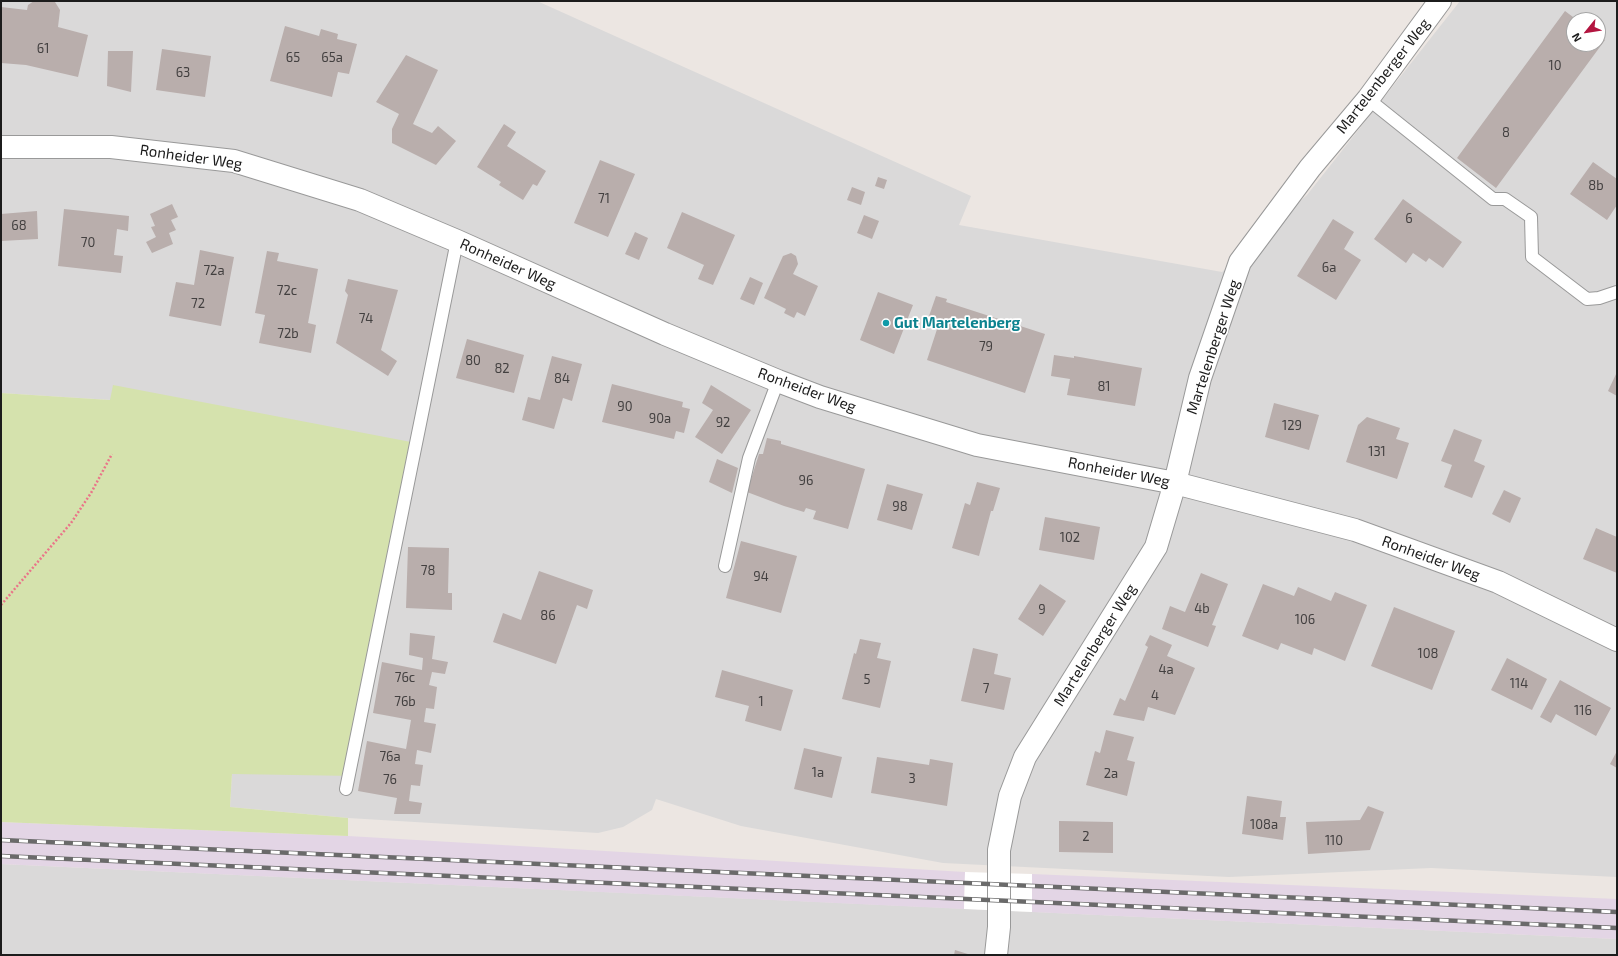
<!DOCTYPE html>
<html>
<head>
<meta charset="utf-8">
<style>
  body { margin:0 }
  #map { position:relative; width:1618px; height:956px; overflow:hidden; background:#ece6e2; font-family:"Exo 2",sans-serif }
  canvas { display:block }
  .frame { position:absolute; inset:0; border:2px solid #1c1c1c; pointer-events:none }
  .north { position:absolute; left:1566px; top:12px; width:40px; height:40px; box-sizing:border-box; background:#fff; border:1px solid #a4a4a4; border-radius:50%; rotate:240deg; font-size:11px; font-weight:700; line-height:16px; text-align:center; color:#1c1c1c }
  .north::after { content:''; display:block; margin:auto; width:14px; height:18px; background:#b31540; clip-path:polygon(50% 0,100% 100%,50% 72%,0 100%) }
</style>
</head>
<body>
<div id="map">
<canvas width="1618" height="956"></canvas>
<div class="frame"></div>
<div class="north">N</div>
</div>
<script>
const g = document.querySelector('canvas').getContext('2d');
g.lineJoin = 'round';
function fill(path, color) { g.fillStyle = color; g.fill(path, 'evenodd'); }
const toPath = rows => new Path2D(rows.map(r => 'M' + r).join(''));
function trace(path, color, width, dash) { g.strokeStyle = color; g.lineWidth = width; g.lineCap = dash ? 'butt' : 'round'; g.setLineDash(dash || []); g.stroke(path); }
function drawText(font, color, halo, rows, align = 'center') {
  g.font = font + ' "Exo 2",sans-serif'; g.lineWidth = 3.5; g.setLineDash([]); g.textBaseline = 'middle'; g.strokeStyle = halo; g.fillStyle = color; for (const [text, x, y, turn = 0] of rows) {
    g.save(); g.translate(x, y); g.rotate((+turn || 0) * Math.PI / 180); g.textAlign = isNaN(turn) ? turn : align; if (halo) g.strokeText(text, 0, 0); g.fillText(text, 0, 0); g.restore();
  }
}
const residential = toPath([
  [1,1,537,1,971,196,959,225,1222,272,1307,195,1460,1,1617,1,1617,877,1431,868,1229,877,943,863,741,826,656,799,652,810,623,827,598,833,348,818,230,807,232,774,114,385,111,400,1,393],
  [1574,20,1598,20,1598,44,1574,44],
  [1,864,1617,939,1617,955,1,955]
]);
const industrial = toPath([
  [1,822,348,836,965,872,964,909,1,864],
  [1032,874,1617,899,1617,939,1032,912]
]);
const grass = toPath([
  [113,385,411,442,355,776,232,774,230,807,348,818,348,836,1,822,1,393,110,400]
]);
const pier = toPath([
  [965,872,1032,874,1032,912,964,909]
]);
const building = toPath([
  [34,1,55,2,60,10,58,27,88,35,78,77,26,65,1,63,1,7,27,10,28,5],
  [1565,11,1577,20,1574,20,1574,44,1598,44,1598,35,1605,40,1496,188,1457,158],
  [285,26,319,36,321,29,338,34,337,39,357,44,349,74,338,72,332,97,270,81],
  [162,49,211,56,205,97,156,90],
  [108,51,133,51,131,92,107,86],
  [406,55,438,70,413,124,432,133,438,126,456,141,436,165,392,143,392,129,399,114,376,102],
  [504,124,516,132,507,146,546,171,537,186,533,184,523,200,499,185,501,182,477,167],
  [600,160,635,174,608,237,574,223],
  [1593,162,1617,179,1617,205,1607,220,1570,194],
  [878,177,887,180,884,189,875,186],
  [852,187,865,192,861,205,847,200],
  [1403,199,1462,242,1443,268,1429,258,1426,262,1413,253,1406,263,1374,239],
  [172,204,178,217,171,220,176,230,169,233,173,244,152,253,146,242,156,237,151,227,155,226,150,214],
  [64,209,129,216,128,231,117,229,114,255,123,256,121,273,58,266],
  [37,211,38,239,1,241,1,214],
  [682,212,735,235,713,285,698,279,704,265,667,248],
  [864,215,879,221,872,239,857,233],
  [1333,219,1354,232,1344,249,1361,260,1336,300,1297,276],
  [635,232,648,238,639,260,625,254],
  [200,250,234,257,221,326,169,316,176,282,194,285],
  [267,251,279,253,277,261,318,269,308,323,316,325,311,353,259,343,265,315,255,313],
  [791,253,796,256,798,264,793,274,818,286,805,316,797,312,794,318,784,313,786,309,764,298,783,256],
  [750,277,763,283,754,305,740,299],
  [348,279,398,290,381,350,397,361,388,376,336,343,348,295,345,291],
  [878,292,913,305,894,354,860,340],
  [936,296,947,299,946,302,1045,334,1025,393,927,360,940,320,929,316],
  [467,339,524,355,514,393,456,378],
  [1054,355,1074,358,1074,356,1142,368,1135,406,1067,395,1070,379,1051,376],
  [552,356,582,364,572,401,563,398,554,429,522,420,528,397,540,400],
  [1617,372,1617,396,1608,391],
  [612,384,683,402,682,407,690,409,684,433,676,431,674,439,602,422],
  [711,385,751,410,722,454,695,437,713,410,702,403],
  [1274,403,1319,415,1309,450,1265,437],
  [1367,417,1400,428,1396,439,1409,443,1397,479,1346,462,1358,425],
  [1454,429,1482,440,1474,461,1485,466,1472,498,1444,487,1452,465,1441,461],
  [767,438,781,441,781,444,865,469,848,529,813,519,816,511,806,508,804,512,784,506,747,492,759,454,763,454],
  [717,459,738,468,732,493,709,482],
  [977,482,1000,488,993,511,991,511,979,556,952,548,965,503,970,505],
  [887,484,923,494,912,530,877,520],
  [1504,490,1521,498,1510,523,1492,514],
  [1045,517,1100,527,1094,560,1039,550],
  [1596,528,1617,537,1617,573,1583,559],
  [741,541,797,556,781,613,726,598],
  [408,547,449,548,448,593,452,593,452,610,406,608],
  [539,571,593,590,587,609,577,605,556,664,493,642,503,613,521,620],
  [1201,573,1228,584,1212,625,1216,626,1208,647,1162,629,1170,606,1185,612],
  [1040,584,1066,601,1043,636,1018,619],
  [1263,584,1294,596,1298,587,1331,601,1335,592,1367,605,1345,661,1314,648,1312,655,1281,643,1278,650,1242,636],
  [1394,607,1455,631,1432,690,1371,666],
  [410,633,435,636,432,659,448,662,445,674,432,672,429,685,437,687,434,709,426,708,424,722,436,724,431,753,417,750,415,764,423,765,420,786,411,785,409,801,422,803,420,814,394,814,397,798,358,791,367,741,406,749,411,720,373,713,382,662,422,670,423,658,409,655],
  [1150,635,1172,645,1167,656,1195,668,1175,715,1148,707,1144,721,1113,715,1120,698,1125,701,1148,647,1145,645],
  [860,639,881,643,877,658,891,661,880,708,842,699,854,653,856,654],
  [973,648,998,654,994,674,1011,678,1004,710,961,701],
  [1507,658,1547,679,1532,710,1491,690],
  [722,670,793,690,781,731,745,721,749,706,715,697],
  [1560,680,1611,708,1596,736,1556,714,1551,723,1540,717],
  [1106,730,1134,737,1127,760,1135,762,1127,796,1086,785,1095,751,1100,753],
  [804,748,842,757,832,798,794,789],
  [1617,751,1617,768,1610,764],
  [877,757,929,765,930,759,953,763,947,806,871,793],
  [1247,796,1282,801,1280,817,1286,817,1283,840,1242,834],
  [1368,806,1384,812,1370,850,1308,854,1306,822,1360,820],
  [1059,821,1113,822,1113,853,1059,852],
  [955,950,971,955,954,955]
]);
const path = toPath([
  [1,605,71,523,91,493,112,454]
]);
const lane = toPath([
  [1368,99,1493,199,1505,199,1531,217,1532,257,1587,299,1599,298,1617,292],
  [725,566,749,458,778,381],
  [346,789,457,241]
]);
const street = toPath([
  [1,147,111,147,234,161,360,200,457,241,665,334,778,381,820,397,977,445,1175,483,1355,530,1498,582,1617,640],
  [996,955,999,927,999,850,1010,796,1025,757,1156,547,1175,483,1200,378,1240,262,1310,168,1368,99,1440,1]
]);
const rail = toPath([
  [1,840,1617,912],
  [1,856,1617,928]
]);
const markers = [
  [886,323,4,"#0f9aa8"]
];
const numberNames = [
  ["61",43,49],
  ["65",293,58],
  ["65a",332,58],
  ["10",1555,66],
  ["63",183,73],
  ["8",1506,133],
  ["8b",1596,186],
  ["71",604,199],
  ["6",1409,219],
  ["68",19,226],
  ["70",88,243],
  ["6a",1329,268],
  ["72a",214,271],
  ["72c",287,291],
  ["72",198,304],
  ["74",366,319],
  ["72b",288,334],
  ["79",986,347],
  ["80",473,361],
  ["82",502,369],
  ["84",562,379],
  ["81",1104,387],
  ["90",625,407],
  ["90a",660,419],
  ["92",723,423],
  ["129",1292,426],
  ["131",1377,452],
  ["96",806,481],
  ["98",900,507],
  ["102",1070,538],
  ["78",428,571],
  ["94",761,577],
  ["4b",1202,609],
  ["9",1042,610],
  ["86",548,616],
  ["106",1305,620],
  ["108",1428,654],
  ["4a",1166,670],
  ["76c",405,678],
  ["5",867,680],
  ["114",1519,684],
  ["7",986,689],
  ["4",1155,696],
  ["76b",405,702],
  ["1",761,702],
  ["116",1583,711],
  ["76a",390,757],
  ["1a",818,773],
  ["2a",1111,774],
  ["3",912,779],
  ["76",390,780],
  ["108a",1264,825],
  ["2",1086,837],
  ["110",1334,841]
];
const streetNames = [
  ["Martelenberger Weg",1383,76,-52],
  ["Ronheider Weg",191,157,8],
  ["Ronheider Weg",508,264,24],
  ["Martelenberger Weg",1213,347,-72],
  ["Ronheider Weg",807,390,20],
  ["Ronheider Weg",1119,472,11],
  ["Ronheider Weg",1431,558,20],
  ["Martelenberger Weg",1095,645,-58]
];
const cultureNames = [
  ["Gut Martelenberg",894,323]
];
fill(residential, '#dad9d9');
fill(industrial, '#e3d5e5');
fill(grass, '#d5e2ad');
fill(pier, '#fff');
fill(building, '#b9aeac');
trace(lane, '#999', 14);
trace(street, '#999', 24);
trace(path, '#ea7589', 2.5, [2, 2]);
trace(lane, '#fff', 12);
trace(street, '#fff', 22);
trace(rail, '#6a6a6a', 4.5);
trace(rail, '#fff', 3, [9]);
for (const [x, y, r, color] of markers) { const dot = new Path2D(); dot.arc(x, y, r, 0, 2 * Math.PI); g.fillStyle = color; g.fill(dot); trace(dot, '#fff', 1.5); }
drawText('13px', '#434040', null, numberNames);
drawText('15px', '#1c1c1c', '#fff', streetNames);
drawText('bold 15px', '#0d838f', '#fff', cultureNames, 'left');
</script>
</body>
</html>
